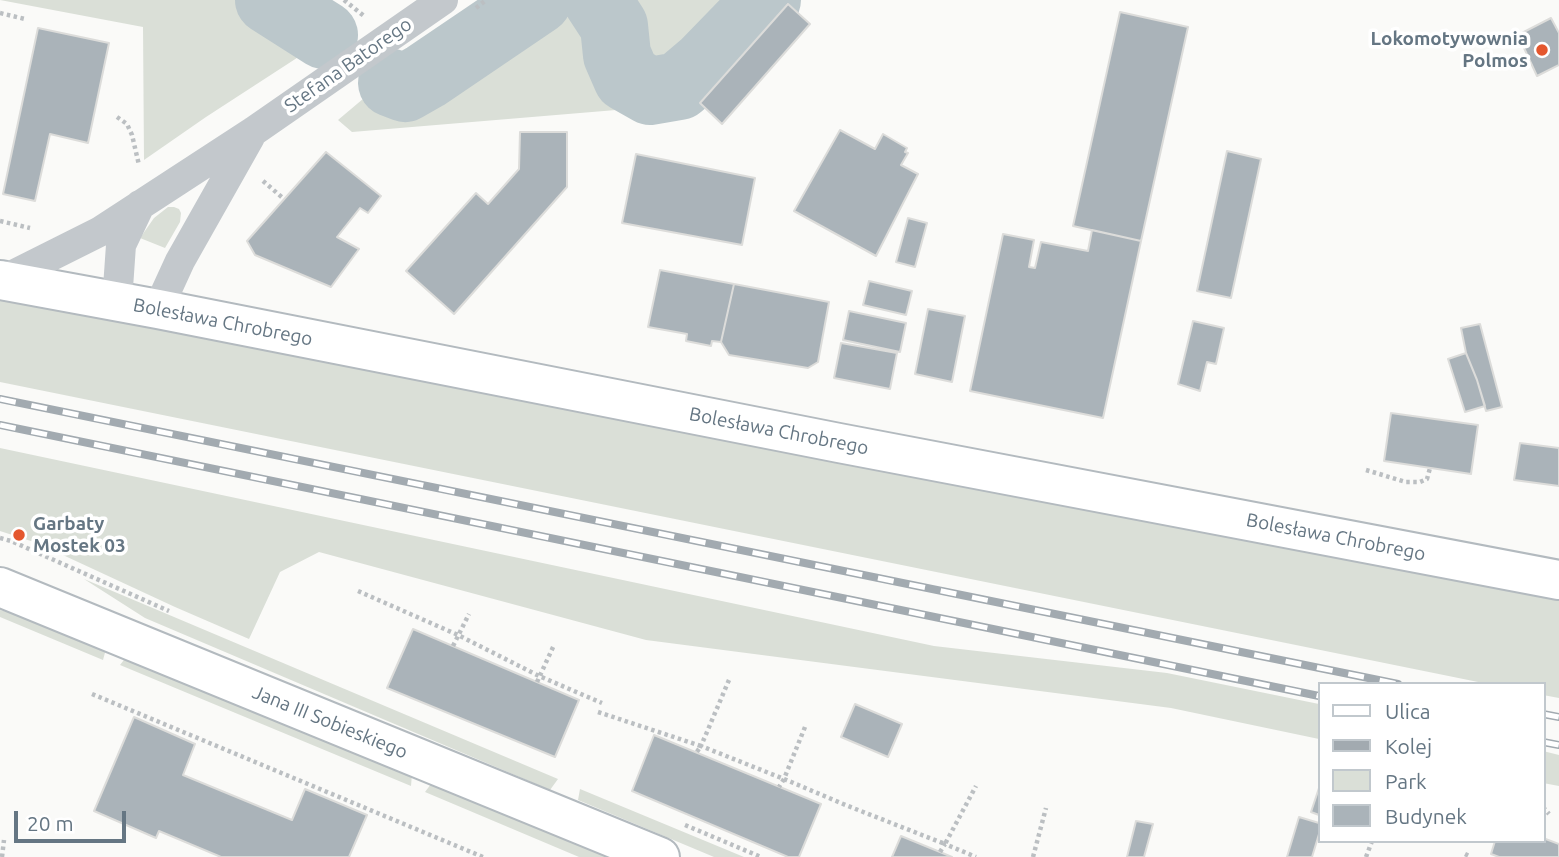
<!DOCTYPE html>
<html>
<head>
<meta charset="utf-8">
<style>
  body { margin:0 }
  #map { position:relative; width:1559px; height:857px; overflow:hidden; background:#fafaf8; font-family:Ubuntu,sans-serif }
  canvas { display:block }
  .legend { position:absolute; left:1318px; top:682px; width:228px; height:161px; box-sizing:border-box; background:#fff; border:2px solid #c1c8cd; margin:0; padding:9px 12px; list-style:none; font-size:21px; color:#657683 }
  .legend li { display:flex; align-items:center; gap:14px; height:35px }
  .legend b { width:35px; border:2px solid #c1c8cd }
  .scale { position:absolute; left:14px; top:811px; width:112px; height:32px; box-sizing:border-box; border:4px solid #657683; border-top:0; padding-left:9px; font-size:21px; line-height:24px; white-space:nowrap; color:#657683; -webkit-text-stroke:5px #fff; paint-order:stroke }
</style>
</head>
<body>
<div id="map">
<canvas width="1559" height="857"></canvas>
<ul class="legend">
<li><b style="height:9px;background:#fff"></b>Ulica</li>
<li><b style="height:9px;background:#a2aab0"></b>Kolej</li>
<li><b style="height:19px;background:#dadfd7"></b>Park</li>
<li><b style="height:19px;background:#aab3b9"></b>Budynek</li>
</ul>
<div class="scale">20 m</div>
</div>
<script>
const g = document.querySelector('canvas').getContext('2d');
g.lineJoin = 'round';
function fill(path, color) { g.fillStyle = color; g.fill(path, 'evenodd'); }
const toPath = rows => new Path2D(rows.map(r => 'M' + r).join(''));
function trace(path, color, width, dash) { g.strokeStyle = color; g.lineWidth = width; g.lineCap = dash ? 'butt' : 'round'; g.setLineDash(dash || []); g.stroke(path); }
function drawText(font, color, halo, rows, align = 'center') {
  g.font = font + ' Ubuntu,sans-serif'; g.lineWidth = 7; g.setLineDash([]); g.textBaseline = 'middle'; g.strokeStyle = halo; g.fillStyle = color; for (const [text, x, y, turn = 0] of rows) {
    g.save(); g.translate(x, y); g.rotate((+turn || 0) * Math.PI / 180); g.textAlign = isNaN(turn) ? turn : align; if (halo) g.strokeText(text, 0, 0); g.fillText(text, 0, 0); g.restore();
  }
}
const green = toPath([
  [0,0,328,0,352,19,303,54,206,117,144,160,143,27],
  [504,0,793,0,700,103,352,132,338,120,370,93],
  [168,207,174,207,179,209,181,213,180,222,165,248,140,238,154,218],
  [0,298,397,376,1559,599,1559,698,1543,695,1543,684,1488,684,0,382],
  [0,448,934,646,1167,673,1319,704,1319,739,1171,708,646,640,319,552,280,572,249,639,175,607,37,543,0,531],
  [84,579,558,779,550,790,145,618],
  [0,610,19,615,106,649,103,660,0,617],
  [127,656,412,774,411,786,120,665],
  [1543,751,1559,755,1559,786,1543,783],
  [431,784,609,857,579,857,425,792],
  [580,789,744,857,714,857,578,800]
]);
const river = toPath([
  [269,0,324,35],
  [597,0,614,26,617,55,627,78,650,91,679,86,705,64,767,0],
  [392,83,405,88,426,76,538,0]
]);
const building = toPath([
  [788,4,810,24,722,124,700,103,788,4],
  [1120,12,1188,27,1141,241,1073,226,1120,12],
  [1551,18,1559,33,1559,65,1537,76,1518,35,1551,18],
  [38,28,109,43,88,143,50,134,35,201,3,194,38,28],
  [840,130,875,149,883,134,907,148,905,152,908,153,901,165,918,174,876,256,794,211,840,130],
  [520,132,567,132,567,187,454,314,406,271,476,193,488,204,519,169,520,132],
  [1227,151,1261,159,1231,298,1197,291,1227,151],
  [326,152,381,196,368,213,360,208,337,237,359,249,331,287,255,255,247,241,326,152],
  [636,154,755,178,742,245,622,223,636,154],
  [908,218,927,223,915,267,896,262,908,218],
  [1092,230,1141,241,1103,418,970,391,1003,234,1034,240,1029,267,1035,268,1041,242,1088,251,1092,230],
  [660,270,734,284,721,342,712,341,711,346,686,341,687,334,648,327,660,270],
  [869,281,912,291,906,315,863,305,869,281],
  [734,284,829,302,818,362,808,368,729,355,721,342,734,284],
  [928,309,965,316,952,382,915,374,928,309],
  [849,311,906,323,900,352,843,340,849,311],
  [1193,321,1224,328,1216,364,1207,362,1200,391,1178,384,1193,321],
  [1480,324,1502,407,1486,411,1477,380,1466,353,1461,328,1480,324],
  [841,343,897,353,890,389,834,378,841,343],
  [1466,353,1477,380,1485,406,1465,412,1448,359,1466,353],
  [1391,413,1478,425,1471,474,1384,461,1391,413],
  [1520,443,1559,448,1559,486,1514,480,1520,443],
  [413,629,579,700,555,757,387,688,413,629],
  [855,704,902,724,888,757,841,737,855,704],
  [134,717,195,744,183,775,292,820,305,789,367,815,349,857,221,857,159,831,156,838,94,811,134,717],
  [654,735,821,804,799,857,788,857,632,791,654,735],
  [1319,788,1319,815,1311,812,1319,788],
  [1299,817,1319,823,1319,834,1312,857,1287,857,1299,817],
  [1136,821,1153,824,1144,857,1127,857,1136,821],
  [901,836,940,852,952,857,892,857,901,836],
  [1543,838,1559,844,1559,857,1499,857,1491,854,1495,841,1543,841,1543,838]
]);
const path = toPath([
  [344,0,364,16],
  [476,8,486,0],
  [0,13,25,19],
  [117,117,127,124,132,135,139,165],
  [263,181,284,199],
  [0,221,30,228],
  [1366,470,1406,482,1420,482,1427,479,1430,468],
  [0,538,11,541,169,611],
  [358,591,458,635,539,676,602,703],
  [453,646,469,614],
  [729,680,701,746,784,779,779,787],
  [537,682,554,645],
  [92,694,483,857],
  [598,712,701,746,696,753],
  [805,727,784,779,848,806,945,844,976,786],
  [1543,807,1549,814],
  [685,825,761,857],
  [940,852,945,844,976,857],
  [1465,854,1471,857],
  [2,857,4,840],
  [1033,857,1046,808],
  [1366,857,1372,841]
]);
const street = toPath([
  [3,280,99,232,254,131,443,0],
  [117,302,121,245,140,205],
  [158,309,180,261,250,137]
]);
const secondary = toPath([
  [0,280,158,309,839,443,1559,580],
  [0,587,660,857]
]);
const rail = toPath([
  [0,399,1398,684],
  [0,425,1319,696],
  [1543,714,1559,717],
  [1543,742,1559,745]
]);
const markers = [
  [1542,50,7,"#e4572e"],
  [19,535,7,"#e4572e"]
];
const poiNames = [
  ["Lokomotywownia",1528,39],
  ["Polmos",1528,61],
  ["Garbaty",33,524,"left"],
  ["Mostek 03",33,546,"left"]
];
const streetNames = [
  ["Stefana Batorego",348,65,-35],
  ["Bolesława Chrobrego",223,322,11],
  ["Bolesława Chrobrego",779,431,11],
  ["Bolesława Chrobrego",1336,537,11],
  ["Jana III Sobieskiego",330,722,22]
];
fill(green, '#dadfd7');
trace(river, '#bbc7cb', 68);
fill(building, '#aab3b9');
trace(building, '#dcdcda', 2);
trace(secondary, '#b3babf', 42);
trace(path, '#bbbfc2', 4.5, [3.5, 3.5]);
trace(street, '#c3c8cc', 30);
trace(secondary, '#fff', 38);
trace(rail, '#a2aab0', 8);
trace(rail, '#fff', 5, [16]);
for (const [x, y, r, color] of markers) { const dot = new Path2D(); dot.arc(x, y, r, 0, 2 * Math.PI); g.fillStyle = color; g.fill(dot); trace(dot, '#fff', 2.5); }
drawText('bold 19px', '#657683', '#fff', poiNames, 'right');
drawText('19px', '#657683', '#fff', streetNames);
</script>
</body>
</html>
